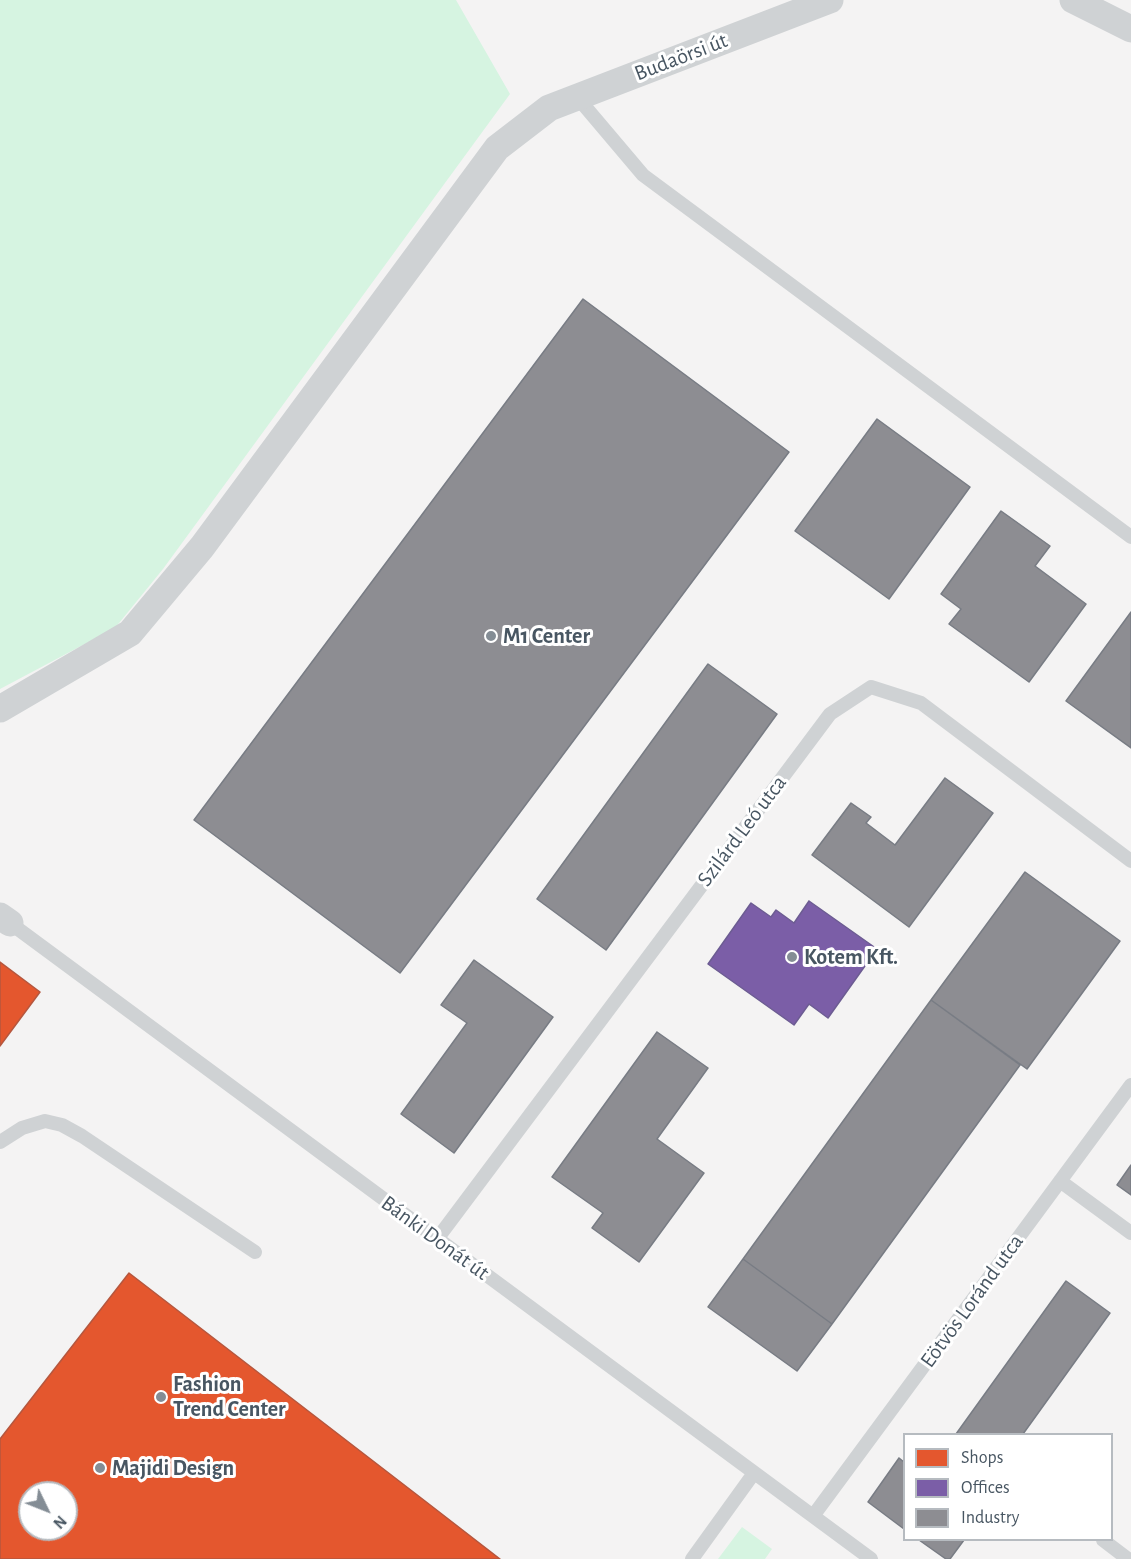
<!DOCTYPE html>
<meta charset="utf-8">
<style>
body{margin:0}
#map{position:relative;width:1131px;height:1559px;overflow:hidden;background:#f4f3f3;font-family:"Alegreya Sans",sans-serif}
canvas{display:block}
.legend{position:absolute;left:903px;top:1433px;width:210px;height:108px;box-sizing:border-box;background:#fff;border:2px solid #b6bbc0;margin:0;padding:8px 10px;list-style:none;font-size:18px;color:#485662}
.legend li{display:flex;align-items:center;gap:12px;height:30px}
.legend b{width:30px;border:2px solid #b6bbc0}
.north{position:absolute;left:18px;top:1481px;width:60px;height:60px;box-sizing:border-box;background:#fff;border:2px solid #b6bbc0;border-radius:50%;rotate:133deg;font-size:16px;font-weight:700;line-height:24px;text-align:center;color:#485662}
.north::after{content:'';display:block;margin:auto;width:21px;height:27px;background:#848d95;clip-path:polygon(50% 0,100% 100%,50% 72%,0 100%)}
</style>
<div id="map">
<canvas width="1131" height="1559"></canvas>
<ul class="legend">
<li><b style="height:16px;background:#e4572e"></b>Shops</li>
<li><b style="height:16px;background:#7b5ea7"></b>Offices</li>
<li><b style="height:16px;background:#8d8d92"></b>Industry</li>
</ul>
<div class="north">N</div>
</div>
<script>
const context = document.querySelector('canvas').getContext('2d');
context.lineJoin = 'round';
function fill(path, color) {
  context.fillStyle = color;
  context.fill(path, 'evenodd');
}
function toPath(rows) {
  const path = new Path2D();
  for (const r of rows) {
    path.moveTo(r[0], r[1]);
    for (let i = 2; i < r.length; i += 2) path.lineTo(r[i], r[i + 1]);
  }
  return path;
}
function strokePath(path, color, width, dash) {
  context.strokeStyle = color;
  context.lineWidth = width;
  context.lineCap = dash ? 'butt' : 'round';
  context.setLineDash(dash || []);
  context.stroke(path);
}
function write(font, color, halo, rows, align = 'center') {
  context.font = font + ' "Alegreya Sans",sans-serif';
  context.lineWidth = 6;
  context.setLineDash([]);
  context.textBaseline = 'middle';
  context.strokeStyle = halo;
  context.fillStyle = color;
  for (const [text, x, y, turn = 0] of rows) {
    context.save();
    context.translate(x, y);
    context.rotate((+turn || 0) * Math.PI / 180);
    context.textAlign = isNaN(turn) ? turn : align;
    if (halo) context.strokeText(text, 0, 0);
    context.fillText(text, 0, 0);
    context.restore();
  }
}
const green = toPath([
 [0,0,456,0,510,94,163,569,115,628,0,689],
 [742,1527,772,1549,765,1559,718,1559]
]);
const shops = toPath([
 [0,962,40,992,0,1046,0,962],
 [129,1273,425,1501,500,1559,0,1559,0,1439,129,1273],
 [30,1493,66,1493,66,1529,30,1529,30,1493]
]);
const offices = toPath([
 [809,901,877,949,828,1018,809,1004,794,1025,708,964,751,903,771,917,776,910,794,923,809,901]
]);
const industry = toPath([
 [583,299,789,452,400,973,194,820,583,299],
 [877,419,970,487,889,599,795,531,877,419],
 [1001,511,1050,546,1035,566,1086,604,1029,682,949,624,961,609,941,594,1001,511],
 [1131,612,1131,748,1066,701,1131,612],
 [708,664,777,714,606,950,537,899,708,664],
 [945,778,993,813,909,927,812,855,851,803,871,817,866,823,895,845,945,778],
 [1025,872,1120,941,1027,1069,931,1000,1025,872],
 [474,960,553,1017,454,1153,401,1114,467,1023,441,1005,474,960],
 [931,1000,1020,1065,832,1324,743,1259,931,1000],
 [657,1032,708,1068,657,1139,704,1173,639,1262,592,1228,603,1213,552,1177,657,1032],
 [1131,1165,1131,1195,1117,1185,1131,1165],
 [743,1259,832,1324,797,1371,708,1307,743,1259],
 [1066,1281,1110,1313,1023,1434,956,1434,1066,1281],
 [899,1458,904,1462,904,1529,868,1502,899,1458],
 [919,1540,964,1540,950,1559,946,1559,919,1540]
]);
const service = toPath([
 [577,97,643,175,1131,537],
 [10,923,871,1559],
 [0,1142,22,1128,45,1121,62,1125,82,1136,255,1252],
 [1060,1181,1131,1233],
 [437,1239,830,714,871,687,921,703,1131,861],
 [813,1516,1131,1085],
 [1103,1540,1128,1559],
 [692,1559,754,1473]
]);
const minor = toPath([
 [1073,0,1131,29],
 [0,709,130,633,202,547,497,148,549,108,830,0],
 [0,916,10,923]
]);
const markers = [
 [491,636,6,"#848d95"],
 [792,957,6,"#848d95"],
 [161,1397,6,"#848d95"],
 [100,1468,6,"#848d95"]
];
const streetNames = [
 ["Budaörsi út",681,57,-21],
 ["Szilárd Leó utca",742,831,-53],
 ["Bánki Donát út",435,1238,36],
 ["Eötvös Loránd utca",972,1301,-54]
];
const poiNames = [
 ["M1 Center",503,636],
 ["Kotem Kft.",804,957],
 ["Fashion",173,1384],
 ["Trend Center",173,1409],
 ["Majidi Design",112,1468]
];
fill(green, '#d6f4e1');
fill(shops, '#e4572e');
strokePath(shops, '#b5573e', 1.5);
fill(offices, '#7b5ea7');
strokePath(offices, '#6c5c92', 1.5);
fill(industry, '#8d8d92');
strokePath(industry, '#787c84', 1.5);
strokePath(service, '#cfd2d4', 14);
strokePath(minor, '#cfd2d4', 27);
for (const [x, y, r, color] of markers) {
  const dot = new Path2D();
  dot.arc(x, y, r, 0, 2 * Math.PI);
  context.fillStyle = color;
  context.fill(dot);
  strokePath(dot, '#fff', 2);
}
write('22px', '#485662', '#fff', streetNames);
write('bold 22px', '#485662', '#fff', poiNames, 'left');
</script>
